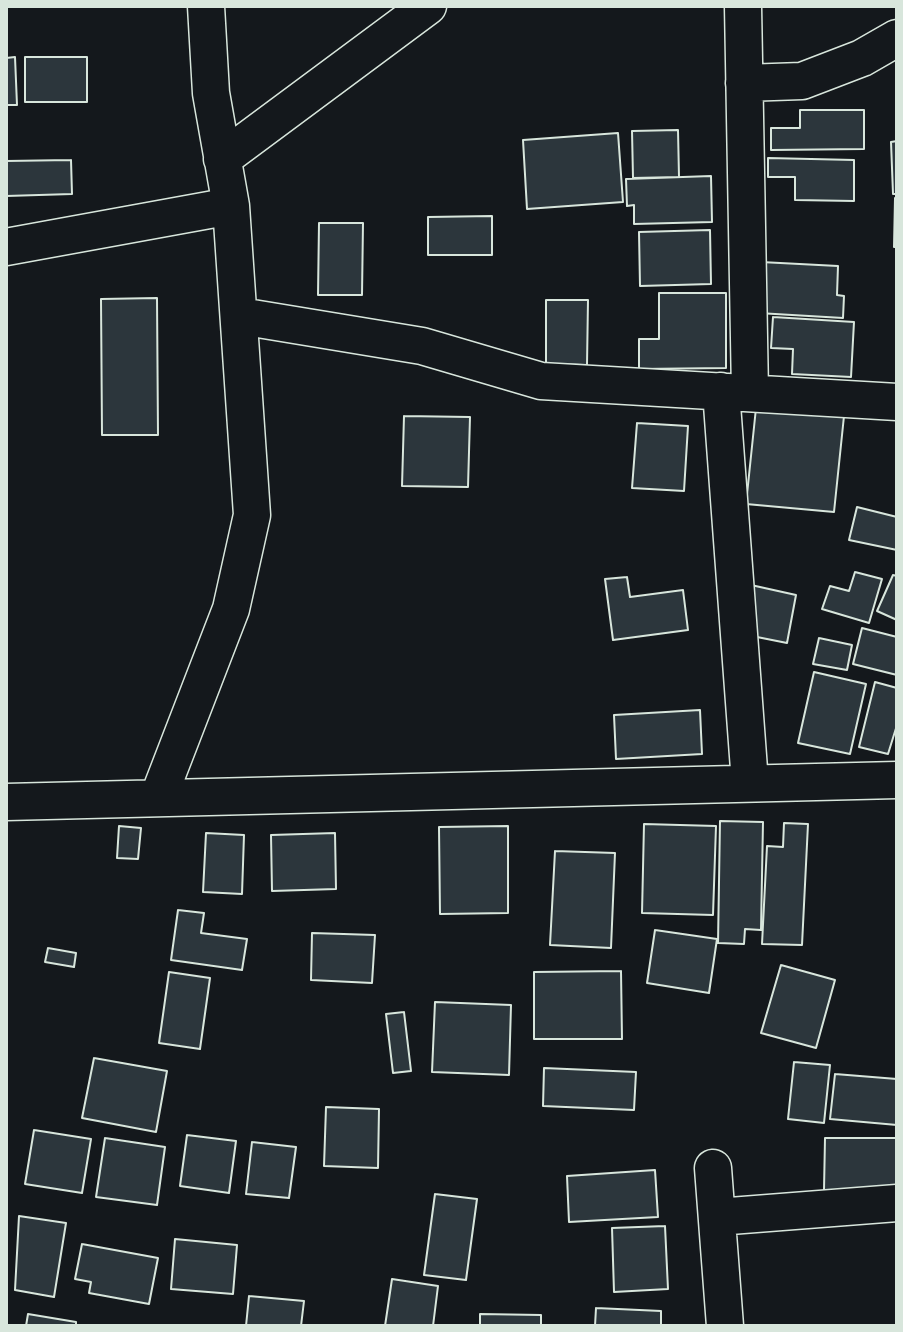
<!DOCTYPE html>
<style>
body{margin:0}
#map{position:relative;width:903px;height:1332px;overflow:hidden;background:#14181c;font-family:Figtree,sans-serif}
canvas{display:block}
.frame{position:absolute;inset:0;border:8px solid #d8e6dc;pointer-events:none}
</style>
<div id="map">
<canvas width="903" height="1332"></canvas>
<div class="frame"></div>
</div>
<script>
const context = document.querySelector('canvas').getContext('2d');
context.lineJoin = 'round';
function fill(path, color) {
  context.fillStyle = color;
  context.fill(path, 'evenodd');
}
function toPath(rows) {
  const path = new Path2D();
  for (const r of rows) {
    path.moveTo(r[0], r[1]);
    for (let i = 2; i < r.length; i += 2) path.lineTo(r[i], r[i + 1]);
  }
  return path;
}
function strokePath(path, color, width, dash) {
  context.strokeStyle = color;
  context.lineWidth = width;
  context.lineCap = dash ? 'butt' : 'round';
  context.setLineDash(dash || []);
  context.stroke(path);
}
const building = toPath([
 [15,57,17,105,6,105,6,58,15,57],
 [25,57,87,57,87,102,25,102,25,57],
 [800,110,864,110,864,149,771,150,771,128,800,128,800,110],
 [678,130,679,177,633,178,632,131,678,130],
 [618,133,623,202,527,209,523,140,618,133],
 [897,141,897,194,893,194,891,142,897,141],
 [768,158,854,160,854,201,795,200,795,177,768,177,768,158],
 [71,160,72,194,6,196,6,161,71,160],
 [711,176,712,222,634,224,634,205,627,206,626,179,711,176],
 [895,198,897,198,897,247,894,247,895,198],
 [492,216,492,255,428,255,428,217,492,216],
 [319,223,363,223,362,295,318,295,319,223],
 [710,230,711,284,640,286,639,232,710,230],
 [761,262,838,266,837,295,844,296,843,318,758,313,761,262],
 [659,293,726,293,726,368,639,369,639,339,659,339,659,293],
 [157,298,158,435,102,435,101,299,157,298],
 [546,300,588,300,587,365,546,364,546,300],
 [773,317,854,322,851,377,792,374,793,349,771,348,773,317],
 [756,408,844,416,834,512,746,504,756,408],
 [404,416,470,417,468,487,402,486,404,416],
 [637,423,688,426,684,491,632,488,637,423],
 [857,507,897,517,897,550,849,540,857,507],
 [855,572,882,579,869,623,822,609,830,586,849,591,855,572],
 [893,575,897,576,897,620,877,611,893,575],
 [627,577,630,597,683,590,688,630,613,640,605,579,627,577],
 [751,585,796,595,787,643,742,634,751,585],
 [862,628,897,637,897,675,853,664,862,628],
 [819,638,852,645,847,670,813,664,819,638],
 [814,672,866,684,850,754,798,743,814,672],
 [875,682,897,688,897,725,888,754,859,747,875,682],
 [700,710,702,754,616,759,614,715,700,710],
 [720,821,763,822,761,930,745,929,744,944,718,943,720,821],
 [784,823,808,824,802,945,762,944,767,846,783,847,784,823],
 [644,824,716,826,713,915,642,913,644,824],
 [119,826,141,828,138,859,117,858,119,826],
 [508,826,508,913,440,914,439,827,508,826],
 [206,833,244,835,242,894,203,892,206,833],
 [335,833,336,889,272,891,271,835,335,833],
 [555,851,615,853,611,948,550,945,555,851],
 [178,910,204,913,201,933,247,939,242,970,171,960,178,910],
 [655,930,717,939,709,993,647,983,655,930],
 [312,933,375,935,372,983,311,980,312,933],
 [48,948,76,953,74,967,45,962,48,948],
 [781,965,835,980,816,1048,761,1033,781,965],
 [621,971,622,1039,534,1039,534,972,621,971],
 [169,972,210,978,200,1049,159,1043,169,972],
 [435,1002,511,1005,509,1075,432,1072,435,1002],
 [404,1012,411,1071,393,1073,386,1014,404,1012],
 [94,1058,167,1071,156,1132,82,1118,94,1058],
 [794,1062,830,1065,824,1123,788,1119,794,1062],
 [544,1068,636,1072,634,1110,543,1106,544,1068],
 [835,1074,897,1079,897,1125,830,1119,835,1074],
 [326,1107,379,1109,378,1168,324,1166,326,1107],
 [34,1130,91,1139,82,1193,25,1184,34,1130],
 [187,1135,236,1141,229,1193,180,1186,187,1135],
 [105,1138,165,1147,157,1205,96,1197,105,1138],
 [825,1138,897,1138,897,1190,824,1190,825,1138],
 [252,1142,296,1147,289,1198,246,1194,252,1142],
 [655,1170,658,1217,569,1222,567,1176,655,1170],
 [435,1194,477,1199,466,1280,424,1275,435,1194],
 [19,1216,66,1223,54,1297,15,1290,19,1216],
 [665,1226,668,1289,614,1292,612,1228,665,1226],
 [175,1239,237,1245,233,1294,171,1289,175,1239],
 [82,1244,158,1258,149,1304,89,1293,91,1282,75,1279,82,1244],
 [392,1279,438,1286,433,1326,385,1326,392,1279],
 [249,1296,304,1301,301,1326,246,1326,249,1296],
 [596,1308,661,1311,661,1326,595,1326,596,1308],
 [28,1314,76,1322,76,1326,26,1326,28,1314],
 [480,1314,541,1315,541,1326,480,1326,480,1314]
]);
const street = toPath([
 [743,6,750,393],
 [744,83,802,81,862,58,897,38],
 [222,159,428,6],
 [6,247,231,206],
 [240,316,422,346,541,381,897,402],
 [721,391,750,783],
 [158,798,231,609,252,515,231,206,211,93,206,6],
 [6,802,897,780],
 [713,1168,725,1326],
 [717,1217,897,1203]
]);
fill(building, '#2c363c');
strokePath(building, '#d8e6dc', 2);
strokePath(street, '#d8e6dc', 39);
strokePath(street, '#14181c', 36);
</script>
